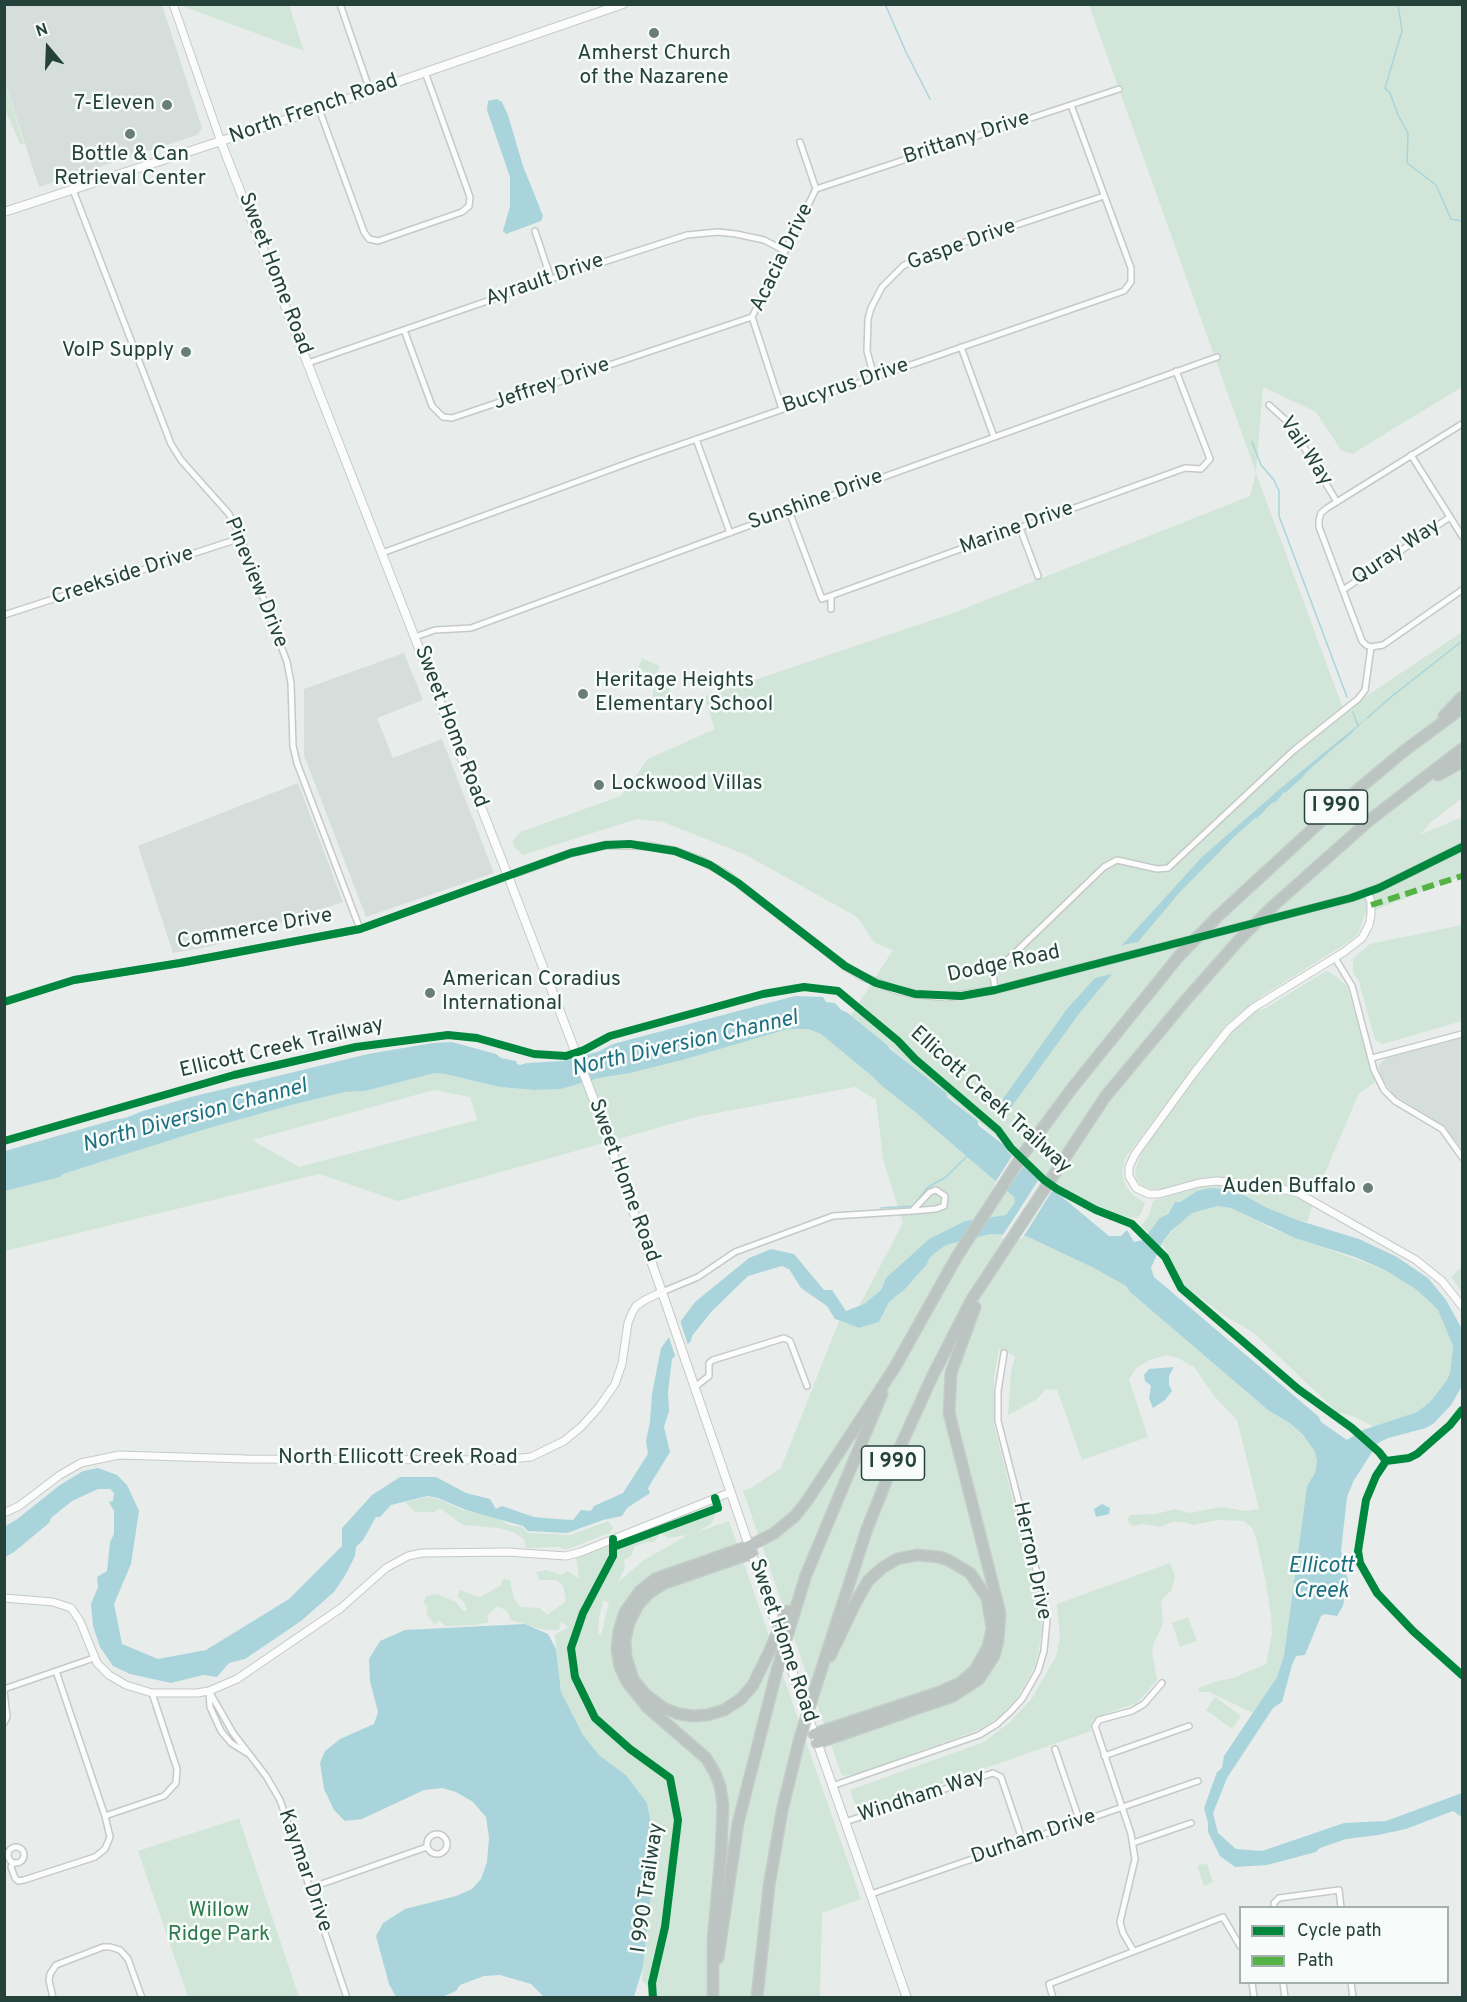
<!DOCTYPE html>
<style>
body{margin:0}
#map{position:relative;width:1467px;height:2002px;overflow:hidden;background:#e8edeb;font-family:Overpass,sans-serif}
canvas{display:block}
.frame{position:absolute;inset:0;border:6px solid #24423a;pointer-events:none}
.legend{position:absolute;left:1239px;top:1906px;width:210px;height:78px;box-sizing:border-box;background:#f7fbf9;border:2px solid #a3b1ad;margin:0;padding:8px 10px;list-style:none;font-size:18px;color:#24423a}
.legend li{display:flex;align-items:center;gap:12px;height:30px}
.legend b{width:30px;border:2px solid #a3b1ad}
.north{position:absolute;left:18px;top:18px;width:60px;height:60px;-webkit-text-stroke:4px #f7fbf9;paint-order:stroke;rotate:341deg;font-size:16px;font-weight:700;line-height:24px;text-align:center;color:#24423a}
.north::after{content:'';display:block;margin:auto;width:21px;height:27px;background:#24423a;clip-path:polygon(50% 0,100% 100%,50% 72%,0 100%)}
</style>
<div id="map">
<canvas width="1467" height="2002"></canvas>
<div class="frame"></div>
<ul class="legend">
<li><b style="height:8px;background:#00873e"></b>Cycle path</li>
<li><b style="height:8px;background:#55b346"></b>Path</li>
</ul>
<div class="north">N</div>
</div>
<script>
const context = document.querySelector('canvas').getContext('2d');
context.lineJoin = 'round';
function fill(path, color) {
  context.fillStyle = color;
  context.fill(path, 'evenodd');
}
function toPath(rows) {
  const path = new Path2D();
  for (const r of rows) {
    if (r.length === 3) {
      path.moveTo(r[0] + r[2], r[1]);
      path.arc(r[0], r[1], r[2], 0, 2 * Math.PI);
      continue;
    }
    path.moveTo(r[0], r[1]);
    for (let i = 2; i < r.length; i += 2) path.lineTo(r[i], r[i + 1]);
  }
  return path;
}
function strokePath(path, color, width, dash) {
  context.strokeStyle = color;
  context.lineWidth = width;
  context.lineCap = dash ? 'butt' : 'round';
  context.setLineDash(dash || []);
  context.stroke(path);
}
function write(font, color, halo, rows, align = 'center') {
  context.font = font + ' Overpass,sans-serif';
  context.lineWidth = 5;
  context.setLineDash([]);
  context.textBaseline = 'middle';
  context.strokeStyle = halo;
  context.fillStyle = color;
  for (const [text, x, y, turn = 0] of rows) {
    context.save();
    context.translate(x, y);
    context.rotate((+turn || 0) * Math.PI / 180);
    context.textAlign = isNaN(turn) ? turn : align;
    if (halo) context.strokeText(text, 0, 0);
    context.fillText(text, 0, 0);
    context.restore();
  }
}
const built = toPath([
 [4,5,162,5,202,128,197,135,39,187,6,86,5,86],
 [404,653,423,700,377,718,393,758,442,739,494,873,366,917,304,755,304,689],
 [298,783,343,902,212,946,173,953,138,846],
 [1462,1038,1462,1149,1444,1126,1394,1095,1382,1078,1378,1066,1386,1058]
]);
const green = toPath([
 [182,5,289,5,304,51,182,6],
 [1089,5,1462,5,1462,387,1352,454,1341,450,1316,412,1263,387,1256,473,1344,711,1462,632,1462,798,1430,823,1420,835,1462,817,1462,876,1365,914,1359,932,1350,941,1262,996,1225,1026,1125,1158,1122,1174,1126,1186,1133,1195,1145,1203,1141,1214,1136,1218,1120,1216,1097,1209,1058,1188,851,1015,893,950,875,943,857,917,746,855,663,822,637,819,523,855,516,849,512,842,520,832,621,796,648,759,715,729,704,697,953,613,1250,496,1256,473],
 [5,84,24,144,20,144,5,109],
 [642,658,660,666,656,676,638,669],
 [655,682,671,682,667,704,651,704],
 [1462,925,1462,1021,1383,1044,1375,1040,1359,982,1353,972,1353,958,1370,944],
 [1326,971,1330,972,1347,986,1375,1082,1359,1094,1356,1100,1317,1192,1302,1184,1299,1190,1270,1183,1226,1178,1202,1180,1165,1189,1150,1189,1142,1186,1137,1180,1135,1171,1141,1153,1196,1076,1232,1032,1256,1011,1264,1009],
 [788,1029,808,1029,821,1034,955,1145,1014,1197,1015,1202,1006,1215,965,1221,929,1239,886,1278,881,1290,864,1304,859,1306,903,1223,883,1159,876,1100,855,1087,696,1117,398,1201,319,1174,5,1251,4,1191,60,1177,63,1174,206,1129,291,1105,345,1092,365,1091,435,1073,445,1074,500,1087,534,1090,561,1089,599,1078,630,1073],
 [434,1090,470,1097,477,1120,299,1167,252,1140],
 [1207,1185,1233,1185,1272,1189,1313,1203,1307,1222,1297,1220,1265,1207,1237,1191,1197,1191,1180,1202,1175,1202,1167,1214,1149,1233,1141,1226,1149,1215,1153,1201],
 [1218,1206,1231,1208,1253,1218,1270,1228,1385,1270,1414,1288,1427,1299,1438,1310,1453,1346,1450,1373,1447,1380,1430,1402,1417,1412,1374,1427,1353,1416,1337,1412,1253,1332,1223,1315,1184,1285,1162,1243,1182,1220,1192,1213],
 [990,1234,1026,1236,1094,1268,1126,1286,1130,1292,1268,1410,1291,1424,1309,1442,1314,1450,1317,1460,1315,1473,1307,1486,1284,1655,1277,1677,1253,1713,1209,1692,1198,1692,1199,1688,1214,1682,1233,1678,1266,1664,1272,1634,1271,1615,1265,1578,1256,1538,1252,1528,1244,1521,1218,1520,1193,1525,1184,1522,1172,1522,1161,1527,1141,1524,1134,1526,1129,1524,1128,1519,1130,1515,1156,1514,1175,1509,1189,1513,1222,1507,1246,1511,1259,1509,1237,1420,1215,1397,1194,1367,1178,1358,1166,1355,1150,1360,1136,1368,1129,1380,1148,1437,1082,1460,1057,1390,1046,1389,1036,1400,1008,1415,1011,1372,1015,1356,999,1349,994,1377,994,1426,1041,1608,1042,1630,1038,1655,1034,1668,1017,1698,1000,1716,981,1729,857,1774,842,1776,743,1491,754,1486,781,1468,839,1321,859,1328,879,1322,889,1302,905,1289,927,1264,930,1257,946,1245],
 [1462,1266,1462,1292,1451,1277],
 [427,1497,438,1499,463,1510,498,1518,508,1525,522,1527,528,1533,571,1535,608,1521,613,1527,610,1533,565,1550,559,1547,526,1548,524,1539,513,1532,498,1528,463,1525,440,1508,434,1512,415,1512,405,1502],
 [713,1508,716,1512,712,1523,697,1532,729,1521,861,1899,822,1913,820,1997,648,1997,648,1987,642,1980,643,1967,656,1848,647,1803,626,1775,600,1756,583,1735,561,1692,555,1635,568,1627,561,1621,559,1630,544,1630,511,1620,507,1611,498,1606,487,1616,489,1622,476,1625,445,1626,439,1620,435,1625,426,1614,428,1606,423,1603,426,1596,437,1594,456,1602,464,1612,467,1609,463,1601,457,1596,460,1590,480,1597,500,1586,503,1579,510,1580,513,1596,520,1607,540,1608,547,1615,566,1601,563,1586,557,1580,539,1580,536,1572,546,1570,562,1575,568,1571,579,1579,576,1558,636,1536,636,1540,657,1532,659,1536,654,1542,646,1542,635,1546,631,1556,624,1560,625,1567,618,1582,644,1560,688,1535,668,1538,662,1534,662,1526],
 [603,1601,609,1602,601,1636,598,1633,599,1618],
 [1170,1563,1175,1576,1172,1589,1161,1601,1163,1624,1154,1643,1152,1652,1157,1680,1137,1703,1097,1717,1091,1722,1091,1731,858,1813,850,1790,984,1742,1010,1722,1033,1697,1056,1656,1060,1637,1057,1604],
 [1188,1617,1197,1641,1180,1647,1172,1623],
 [1215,1697,1241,1716,1232,1729,1206,1710],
 [239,1818,299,1997,188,1997,138,1851],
 [1207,1863,1213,1882,1204,1886,1197,1866]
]);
const water = toPath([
 [497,99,502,102,508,115,523,166,543,216,541,221,506,234,503,231,510,206,510,177,487,110,488,101],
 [1375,711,1234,837,1179,893,1138,942,1122,945,1202,857,1281,788],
 [1112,974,1078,1015,1007,1113,1000,1114,995,1110,1067,1009,1095,978],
 [795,996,823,997,826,1002,835,1003,841,1010,848,1013,887,1045,890,1049,945,1092,948,1098,978,1121,978,1125,1005,1146,1008,1152,1109,1236,1121,1236,1127,1230,1134,1242,1143,1240,1160,1218,1168,1214,1175,1202,1180,1202,1197,1191,1211,1188,1237,1191,1265,1207,1297,1220,1359,1239,1397,1257,1428,1278,1446,1300,1462,1329,1462,1386,1451,1405,1434,1423,1426,1428,1388,1438,1378,1443,1354,1480,1347,1497,1341,1551,1348,1581,1343,1606,1337,1616,1325,1614,1321,1616,1305,1655,1296,1656,1292,1665,1282,1702,1273,1708,1227,1778,1213,1813,1218,1833,1236,1849,1262,1851,1344,1823,1386,1821,1462,1793,1462,1817,1453,1811,1406,1829,1378,1835,1346,1839,1320,1848,1316,1852,1267,1865,1235,1867,1220,1856,1208,1832,1208,1823,1204,1808,1217,1772,1222,1768,1224,1756,1277,1677,1284,1655,1307,1486,1315,1473,1317,1460,1314,1450,1303,1435,1291,1424,1268,1410,1130,1292,1126,1286,1094,1268,1026,1236,990,1234,946,1245,930,1257,927,1264,905,1289,889,1302,879,1322,859,1328,835,1319,827,1306,801,1288,789,1269,782,1266,748,1276,712,1311,692,1336,691,1341,672,1359,668,1392,669,1411,664,1427,670,1452,648,1488,650,1493,627,1508,622,1516,603,1520,567,1533,528,1531,523,1526,466,1510,438,1498,427,1496,391,1505,380,1517,376,1517,363,1540,356,1547,355,1556,346,1574,334,1592,301,1621,245,1659,229,1663,217,1677,203,1675,171,1683,130,1674,113,1666,100,1647,93,1626,91,1604,98,1587,97,1577,107,1571,110,1542,114,1534,114,1511,109,1502,113,1501,114,1493,110,1489,98,1489,72,1501,51,1518,49,1523,14,1552,5,1557,5,1526,16,1520,60,1485,83,1471,98,1468,117,1475,127,1485,139,1511,131,1564,114,1604,122,1644,158,1659,206,1650,289,1599,342,1546,342,1528,372,1495,400,1477,436,1477,466,1493,490,1499,496,1509,502,1506,534,1517,556,1519,573,1520,581,1510,591,1511,594,1506,623,1493,648,1454,646,1441,650,1422,652,1394,661,1348,695,1302,749,1258,771,1249,794,1254,824,1290,832,1290,846,1311,864,1304,881,1290,886,1278,929,1239,965,1221,1006,1215,1015,1202,1014,1197,914,1111,881,1085,873,1077,821,1034,808,1029,788,1029,682,1060,630,1073,599,1078,561,1089,534,1090,500,1087,445,1074,435,1073,365,1091,345,1092,291,1105,206,1129,63,1174,60,1177,5,1191,5,1151,113,1120,125,1118,143,1111,191,1097,368,1054,433,1043,452,1042,496,1054,501,1058,516,1061,517,1064,520,1065,527,1063,563,1061,597,1052,613,1044],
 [1218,1206,1231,1208,1295,1238,1355,1257,1385,1270,1414,1288,1427,1299,1438,1310,1453,1346,1450,1373,1447,1380,1430,1402,1417,1412,1363,1430,1347,1440,1321,1422,1319,1417,1154,1277,1151,1268,1162,1243,1171,1231,1192,1213],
 [1174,1367,1169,1376,1169,1385,1172,1391,1165,1400,1153,1408,1149,1398,1151,1386,1145,1381,1144,1375,1149,1369],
 [1102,1504,1110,1508,1109,1514,1096,1517,1094,1509],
 [525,1624,548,1634,556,1649,561,1692,583,1735,600,1756,626,1775,647,1803,656,1848,643,1967,634,1997,544,1997,531,1984,500,1975,484,1976,460,1985,456,1991,442,1997,396,1997,389,1984,376,1936,383,1923,405,1909,456,1896,472,1889,481,1879,487,1862,489,1838,486,1817,473,1802,456,1792,442,1788,424,1790,362,1819,345,1821,334,1810,324,1789,320,1763,325,1751,340,1739,374,1724,378,1712,370,1681,369,1659,380,1641,405,1630]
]);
const pier = toPath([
 [1014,1153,1026,1163,1005,1193,994,1184],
 [1041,1176,1054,1188,1022,1239,1001,1238],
 [680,1320,689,1348,676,1359,668,1334]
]);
const stream = toPath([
 [885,4,906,52,930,99],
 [1398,4,1402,31,1385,88,1390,93,1398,115,1408,133,1407,163,1436,185,1451,219,1462,221],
 [1252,442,1261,465,1274,480,1279,491,1279,516,1347,697],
 [1353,712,1358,726],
 [1367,718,1391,697,1462,641],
 [1338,744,1353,731],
 [1285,792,1304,775],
 [1274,802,1281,795],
 [1256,818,1265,809],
 [881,1208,913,1206,928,1187,946,1177,967,1156]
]);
const minor = toPath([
 [340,4,370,91],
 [319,109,364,232,369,239,378,241,462,212,469,206,470,197,425,72],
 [816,189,1119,89],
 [73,190,171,444,181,460,229,514,241,538,287,662,291,683,293,746,297,763,360,929],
 [535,231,551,279],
 [404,330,432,406,443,417,452,418,752,317],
 [961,347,994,437],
 [308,363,551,279,687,235,718,232,736,234,764,240,785,251],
 [874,377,867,351,868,319,871,308,882,287,903,266,917,258,1104,196],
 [1269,405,1290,424,1337,502],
 [782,409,752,317,816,189,800,142],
 [1462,424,1327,508,1321,513,1319,520,1319,527,1362,641,1366,645,1371,647,1383,645,1462,590],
 [696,439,730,533],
 [1411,455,1462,536],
 [789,511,822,599,1185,468,1201,469,1210,459,1176,371],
 [1020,528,1038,576],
 [382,553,639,459,1124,291,1131,282,1131,268,1071,105],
 [1343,590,1450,517],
 [831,596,831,609],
 [4,615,241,538],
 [415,637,435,630,471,628,789,511,1217,357],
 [1335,958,1352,986,1374,1070,1384,1090,1395,1101,1442,1129,1462,1157],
 [995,990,993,974,1104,867,1117,860,1157,869,1168,868,1293,751,1358,699,1365,690,1371,647],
 [4,1002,74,980,180,963,360,929,508,876],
 [1372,1058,1462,1034],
 [936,1190,945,1196,944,1206,936,1209,912,1211,930,1192,936,1190],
 [662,1292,698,1277,735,1252,833,1216,912,1211],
 [695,1387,709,1376,709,1363,713,1360,784,1338,790,1341,807,1386],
 [4,1689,94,1658],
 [4,1691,7,1717,4,1723],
 [1055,1749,1080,1822],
 [247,1753,231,1743,221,1731,210,1707,209,1691,233,1733,266,1776,280,1800,347,1998],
 [1104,1756,1189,1726],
 [832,1786,979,1735,997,1724,1010,1712,1022,1699,1038,1671,1044,1651,1047,1619,1042,1593,998,1421,998,1391,1004,1353],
 [105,1816,164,1796,176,1783,177,1769,152,1693],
 [845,1822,993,1773,1001,1777,1023,1842],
 [437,1844,10],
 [1133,1843,1191,1823],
 [16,1855,8],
 [13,1863,11,1867,15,1878,18,1881,24,1880,95,1857,105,1849,110,1837,105,1816,56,1671],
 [310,1888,427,1847],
 [871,1894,1198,1781],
 [1274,1908,1274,1903,1279,1898,1339,1890,1341,1908],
 [1133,1950,1123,1933,1120,1922,1135,1859,1131,1834,1095,1726,1099,1720,1132,1711,1144,1704,1162,1683],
 [1252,1982,1254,1998],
 [1283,1982,1285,1998],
 [1351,1982,1353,1998],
 [53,1998,49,1980,50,1974,56,1965,103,1947,110,1947,120,1950,128,1959,142,1998],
 [1053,1998,1049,1984,1223,1917,1240,1946]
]);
const tertiary = toPath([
 [173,4,221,142],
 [508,876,571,853,606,845,648,846,675,851,700,860,726,874,845,966,861,976,896,990,915,994,946,997,995,990,1351,898,1379,888,1462,847],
 [1367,892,1371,902,1371,915,1369,925,1362,938,1344,952,1253,1008,1229,1029,1194,1073,1135,1154,1129,1167,1129,1176,1136,1188,1149,1194,1159,1194,1199,1183,1217,1181,1269,1186,1298,1193,1416,1260,1442,1281,1462,1306],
 [4,1513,19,1506,60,1475,81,1463,119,1455,246,1459,502,1460,531,1457,564,1441,581,1427,599,1407,615,1384,622,1364,628,1323,632,1313,636,1306,645,1300,662,1292],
 [4,1598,53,1602,71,1608,80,1621,97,1663,109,1675,126,1685,152,1693,197,1693,209,1691,237,1679,341,1608,386,1568,408,1556,422,1553,507,1552,566,1556,581,1552,731,1492]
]);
const secondary = toPath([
 [221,142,508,876,595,1103,662,1292,779,1633],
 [4,212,319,109,623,4],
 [783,1645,907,1998]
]);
const motorway = toPath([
 [1444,716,1462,697],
 [1438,775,1462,762],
 [1273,906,1371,819,1462,749],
 [1218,916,1330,813,1404,751,1462,708],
 [752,1553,665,1583,649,1593,638,1605,629,1623,625,1640,626,1657,633,1679,645,1694,663,1708,679,1714,693,1716,707,1715,724,1710,741,1699,753,1685,770,1650],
 [792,1620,806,1575,882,1394],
 [815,1689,867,1529,896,1456,932,1377,972,1299,1105,1097,1185,1001,1239,940],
 [814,1734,940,1692,960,1683,975,1670,988,1647,992,1628,987,1598,970,1573,948,1560,939,1557,917,1555,897,1559,882,1568,868,1581,857,1600,830,1656],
 [817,1743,953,1696,979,1679,994,1656,998,1641,1000,1613,949,1413,951,1373,975,1307],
 [718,1958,738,1823,777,1670],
 [713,1994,713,1940,721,1852,723,1805,720,1786,715,1773,706,1758,647,1707,627,1682,620,1667,617,1649,619,1631,625,1612,640,1591,655,1579,749,1546,773,1534,795,1516,807,1501,895,1367,956,1258,1024,1153,1073,1087,1179,956],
 [757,1998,769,1886,782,1811,799,1741]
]);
const motorwayBridge = toPath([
 [1239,940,1273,906],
 [1179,956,1218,916],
 [770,1650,787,1610],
 [777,1670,792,1620],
 [799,1741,815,1689]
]);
const quiet = toPath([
 [1371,905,1462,876]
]);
const cycleway = toPath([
 [4,1002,74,980,180,963,360,929,571,853,606,845,630,844,675,851,710,865,738,883,845,966,876,983,915,994,961,996,995,990,1351,898,1379,888,1462,847],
 [4,1141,234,1075,356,1047,448,1035,477,1038,534,1054,566,1056,584,1050,610,1036,763,994,804,987,838,991,898,1041,915,1059,998,1130,1011,1148,1044,1180,1057,1189,1096,1210,1132,1224,1165,1257,1181,1288,1298,1389,1352,1428,1379,1452,1386,1461,1376,1476,1366,1500,1358,1551,1360,1563,1377,1593,1413,1631,1462,1675],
 [1386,1461,1409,1458,1417,1454,1450,1425,1462,1410],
 [613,1539,613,1556,583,1613,571,1648,575,1677,595,1718,630,1749,670,1778,678,1820,665,1927,652,1983,653,1998],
 [613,1547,718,1508,715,1498]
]);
const markers = [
 [654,33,6,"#697e78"],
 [167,105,6,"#697e78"],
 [130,134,6,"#697e78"],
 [186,352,6,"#697e78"],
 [583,694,6,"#697e78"],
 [599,785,6,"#697e78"],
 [430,993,6,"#697e78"],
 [1368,1188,6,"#697e78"]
];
const shields = [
 [1336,807,63],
 [893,1463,63]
];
const shieldNames = [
 ["I 990",1336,807],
 ["I 990",893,1463]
];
const poiNames = [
 ["Amherst Church",654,55,"center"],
 ["of the Nazarene",654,79,"center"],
 ["7-Eleven",155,105],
 ["Bottle & Can",130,156,"center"],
 ["Retrieval Center",130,180,"center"],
 ["VoIP Supply",174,352],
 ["Heritage Heights",595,682,"left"],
 ["Elementary School",595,706,"left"],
 ["Lockwood Villas",611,785,"left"],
 ["American Coradius",442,981,"left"],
 ["International",442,1005,"left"],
 ["Auden Buffalo",1356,1188]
];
const streetNames = [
 ["North French Road",314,110,-19],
 ["Brittany Drive",967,139,-18],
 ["Gaspe Drive",962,246,-20],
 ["Acacia Drive",783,258,-64],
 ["Sweet Home Road",274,274,69],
 ["Ayrault Drive",545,281,-19],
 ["Jeffrey Drive",552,385,-19],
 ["Bucyrus Drive",846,387,-19],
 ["Vail Way",1305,452,56],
 ["Sunshine Drive",816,501,-20],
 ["Marine Drive",1017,529,-20],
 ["Quray Way",1397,553,-34],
 ["Creekside Drive",123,577,-18],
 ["Pineview Drive",255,583,68],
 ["Sweet Home Road",450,727,69],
 ["Commerce Drive",255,930,-10],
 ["Dodge Road",1004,965,-12],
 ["Ellicott Creek Trailway",282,1049,-13],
 ["Ellicott Creek Trailway",990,1101,42],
 ["Sweet Home Road",623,1181,70],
 ["North Ellicott Creek Road",398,1459],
 ["Herron Drive",1031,1561,78],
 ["Sweet Home Road",782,1641,71],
 ["Windham Way",922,1797,-18],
 ["Durham Drive",1034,1838,-19],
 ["Kaymar Drive",304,1871,71],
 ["I 990 Trailway",649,1888,-82]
];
const parkNames = [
 ["Willow",219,1912],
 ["Ridge Park",219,1936]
];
const waterNames = [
 ["North Diversion Channel",685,1045,-13],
 ["North Diversion Channel",195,1117,-15],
 ["Ellicott",1321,1568],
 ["Creek",1321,1593]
];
fill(built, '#d6dedb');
fill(green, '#d1e6d8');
fill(water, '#a9d4db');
fill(pier, '#e8edeb');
strokePath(stream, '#a9d4db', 1.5);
strokePath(minor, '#c5cac8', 8);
strokePath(tertiary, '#c5cac8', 9);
strokePath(secondary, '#c3cbc8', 10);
strokePath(motorway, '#c3ccc9', 13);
strokePath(minor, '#fcfcfc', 5);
strokePath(tertiary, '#fcfcfc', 7);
strokePath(secondary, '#fcfcfc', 8);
strokePath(motorway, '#bcc4c2', 10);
strokePath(motorwayBridge, '#c3ccc9', 13, []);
strokePath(motorwayBridge, '#bcc4c2', 10);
strokePath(quiet, '#55b346', 6, [12, 6]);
strokePath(cycleway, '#00873e', 8);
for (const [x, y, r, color] of markers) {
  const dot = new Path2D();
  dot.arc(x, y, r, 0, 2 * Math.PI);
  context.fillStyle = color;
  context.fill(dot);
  strokePath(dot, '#f7fbf9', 2);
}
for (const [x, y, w] of shields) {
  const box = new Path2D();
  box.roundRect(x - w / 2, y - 17, w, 34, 4.5);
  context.fillStyle = '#f7fbf9';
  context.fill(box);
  strokePath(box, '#24423a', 1.5);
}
write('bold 20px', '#24423a', null, shieldNames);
write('21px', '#24423a', '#f7fbf9', poiNames, 'right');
write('21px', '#24423a', '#f7fbf9', streetNames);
write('21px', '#2d7a4b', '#f7fbf9', parkNames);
write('italic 22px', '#1c6f80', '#f7fbf9', waterNames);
</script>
